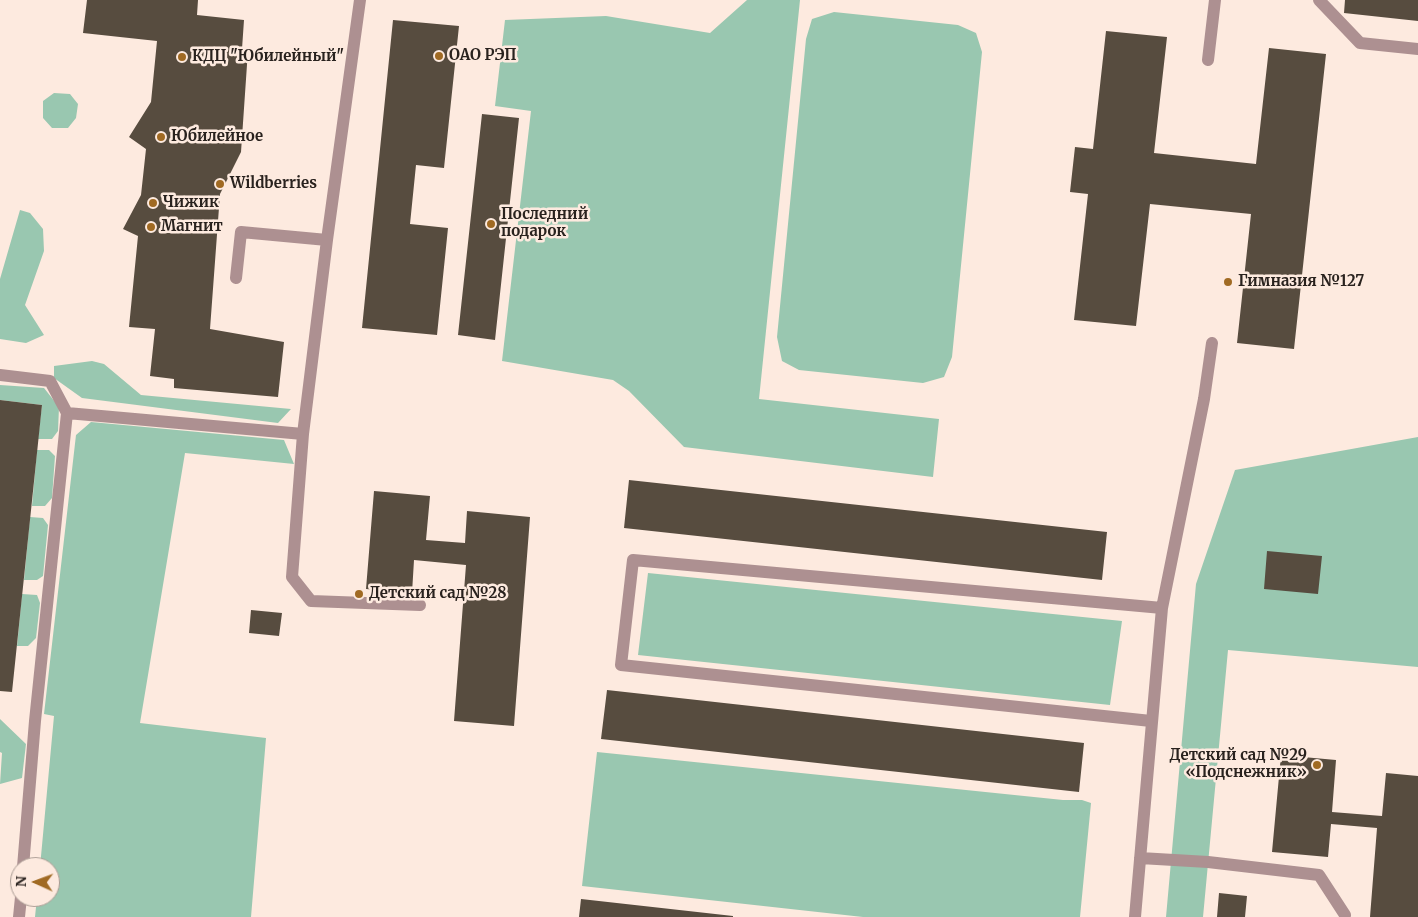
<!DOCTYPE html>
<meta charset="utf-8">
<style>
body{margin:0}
#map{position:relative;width:1418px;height:917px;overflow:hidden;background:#fdeadf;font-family:Merriweather,serif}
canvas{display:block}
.north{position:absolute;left:10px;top:857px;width:50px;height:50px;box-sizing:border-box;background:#fdeadf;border:1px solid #a89a92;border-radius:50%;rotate:272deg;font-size:14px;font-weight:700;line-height:20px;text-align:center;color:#29221e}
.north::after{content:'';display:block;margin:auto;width:18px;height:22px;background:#a06a23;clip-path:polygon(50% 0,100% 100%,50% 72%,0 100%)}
</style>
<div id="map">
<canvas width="1418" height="917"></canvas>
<div class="north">N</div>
</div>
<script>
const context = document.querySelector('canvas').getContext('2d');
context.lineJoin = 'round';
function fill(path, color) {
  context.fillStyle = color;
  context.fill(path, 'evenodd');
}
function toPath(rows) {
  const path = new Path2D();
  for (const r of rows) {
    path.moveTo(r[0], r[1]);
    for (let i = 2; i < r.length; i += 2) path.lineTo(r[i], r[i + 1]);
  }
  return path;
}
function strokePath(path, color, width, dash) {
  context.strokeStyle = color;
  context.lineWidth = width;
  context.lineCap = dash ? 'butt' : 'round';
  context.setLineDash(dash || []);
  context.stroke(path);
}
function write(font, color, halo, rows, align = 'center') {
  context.font = font + ' Merriweather,serif';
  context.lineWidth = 5;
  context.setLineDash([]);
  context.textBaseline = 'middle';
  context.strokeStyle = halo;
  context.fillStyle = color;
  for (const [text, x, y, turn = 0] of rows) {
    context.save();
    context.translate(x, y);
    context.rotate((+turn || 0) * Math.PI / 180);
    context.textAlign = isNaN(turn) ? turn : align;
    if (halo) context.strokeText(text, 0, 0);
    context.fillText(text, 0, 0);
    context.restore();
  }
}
const green = toPath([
 [747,0,800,0,759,399,939,419,933,477,684,447,629,391,613,380,502,361,531,111,495,106,505,20,606,16,710,33],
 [834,12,958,25,976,33,982,52,952,357,944,377,923,383,799,370,782,361,777,337,806,39,812,19],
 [54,93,70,94,78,104,76,118,68,128,52,128,43,118,43,101],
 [20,210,30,213,43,229,44,251,25,305,44,335,26,343,0,339,0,279],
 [92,361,104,364,141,395,291,409,278,423,82,398,54,378,54,366],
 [0,385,44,388,59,407,58,431,52,439,38,439,42,405,0,400],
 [91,422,284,440,294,464,185,453,140,723,266,738,251,917,35,917,37,897,50,897,50,867,40,867,54,716,44,714,76,435],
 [1418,437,1418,667,1228,650,1203,917,1166,917,1196,584,1235,470],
 [37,450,49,450,55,456,52,498,45,506,32,506],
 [30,517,43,518,48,525,43,576,37,580,24,580],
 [648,573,1122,621,1110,705,638,655],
 [22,594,37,595,40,603,36,638,28,646,17,646],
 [0,719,26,744,22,778,0,784,2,753,0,752],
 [597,752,1063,800,1082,800,1091,803,1080,917,863,917,582,886]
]);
const building = toPath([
 [87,0,198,0,197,15,244,20,242,49,248,50,241,152,220,194,210,329,284,342,278,397,174,388,174,379,150,376,155,329,129,327,138,236,123,229,141,195,146,149,129,137,151,102,157,41,83,33],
 [1345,0,1418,0,1418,21,1344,13],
 [393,20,459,26,444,168,416,165,410,224,448,228,437,335,362,328],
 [1106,31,1167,37,1154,153,1256,164,1269,48,1326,54,1294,349,1237,343,1251,214,1150,204,1136,326,1074,320,1088,194,1070,192,1075,147,1093,149],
 [482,114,519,118,495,340,458,335],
 [0,400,42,405,12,692,0,691],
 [629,480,1107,532,1102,580,624,528],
 [374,491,430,496,426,540,465,543,467,511,530,517,514,726,454,721,466,565,414,560,412,593,366,589],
 [1267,551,1322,556,1318,594,1264,589],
 [251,610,282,613,279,636,249,633],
 [607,690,1084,743,1079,792,601,739],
 [1281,755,1336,760,1332,812,1382,816,1386,773,1418,776,1418,917,1370,917,1377,828,1331,824,1328,857,1272,852],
 [1219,893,1247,896,1245,917,1217,917],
 [581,899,733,916,733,917,579,917]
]);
const minor = toPath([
 [1319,0,1360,43,1418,49],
 [1208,60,1215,0],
 [236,278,241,232,327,240],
 [0,375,50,381,67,413,303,434,327,240,360,0],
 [303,434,292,577,311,601,420,605],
 [1162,608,1204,399,1212,343],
 [1140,858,1208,862,1319,875,1345,915],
 [23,867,35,721,67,413],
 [19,917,21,897],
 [1135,917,1162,608,633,560,621,665,1151,721]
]);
const markers = [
 [439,56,5,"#a06a23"],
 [182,57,5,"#a06a23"],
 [161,137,5,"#a06a23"],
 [220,184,5,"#a06a23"],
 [153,203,5,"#a06a23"],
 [491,224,5,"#a06a23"],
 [151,227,5,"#a06a23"],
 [1228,282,5,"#a06a23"],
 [359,594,5,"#a06a23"],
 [1317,765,5,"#a06a23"]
];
const poiNames = [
 ["ОАО РЭП",449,56],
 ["КДЦ \"Юбилейный\"",192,57],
 ["Юбилейное",171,137],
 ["Wildberries",230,184],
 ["Чижик",163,203],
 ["Последний",501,215],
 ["подарок",501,232],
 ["Магнит",161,227],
 ["Гимназия №127",1238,282],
 ["Детский сад №28",369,594],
 ["Детский сад №29",1307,756,"right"],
 ["«Подснежник»",1307,773,"right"]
];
fill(green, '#99c7b0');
fill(building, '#574c3f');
strokePath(minor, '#ad9091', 12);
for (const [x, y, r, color] of markers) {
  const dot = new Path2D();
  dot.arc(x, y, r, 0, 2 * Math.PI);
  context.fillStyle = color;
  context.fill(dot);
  strokePath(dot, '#fdeadf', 2);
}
write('bold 15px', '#29221e', '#fdeadf', poiNames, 'left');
</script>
